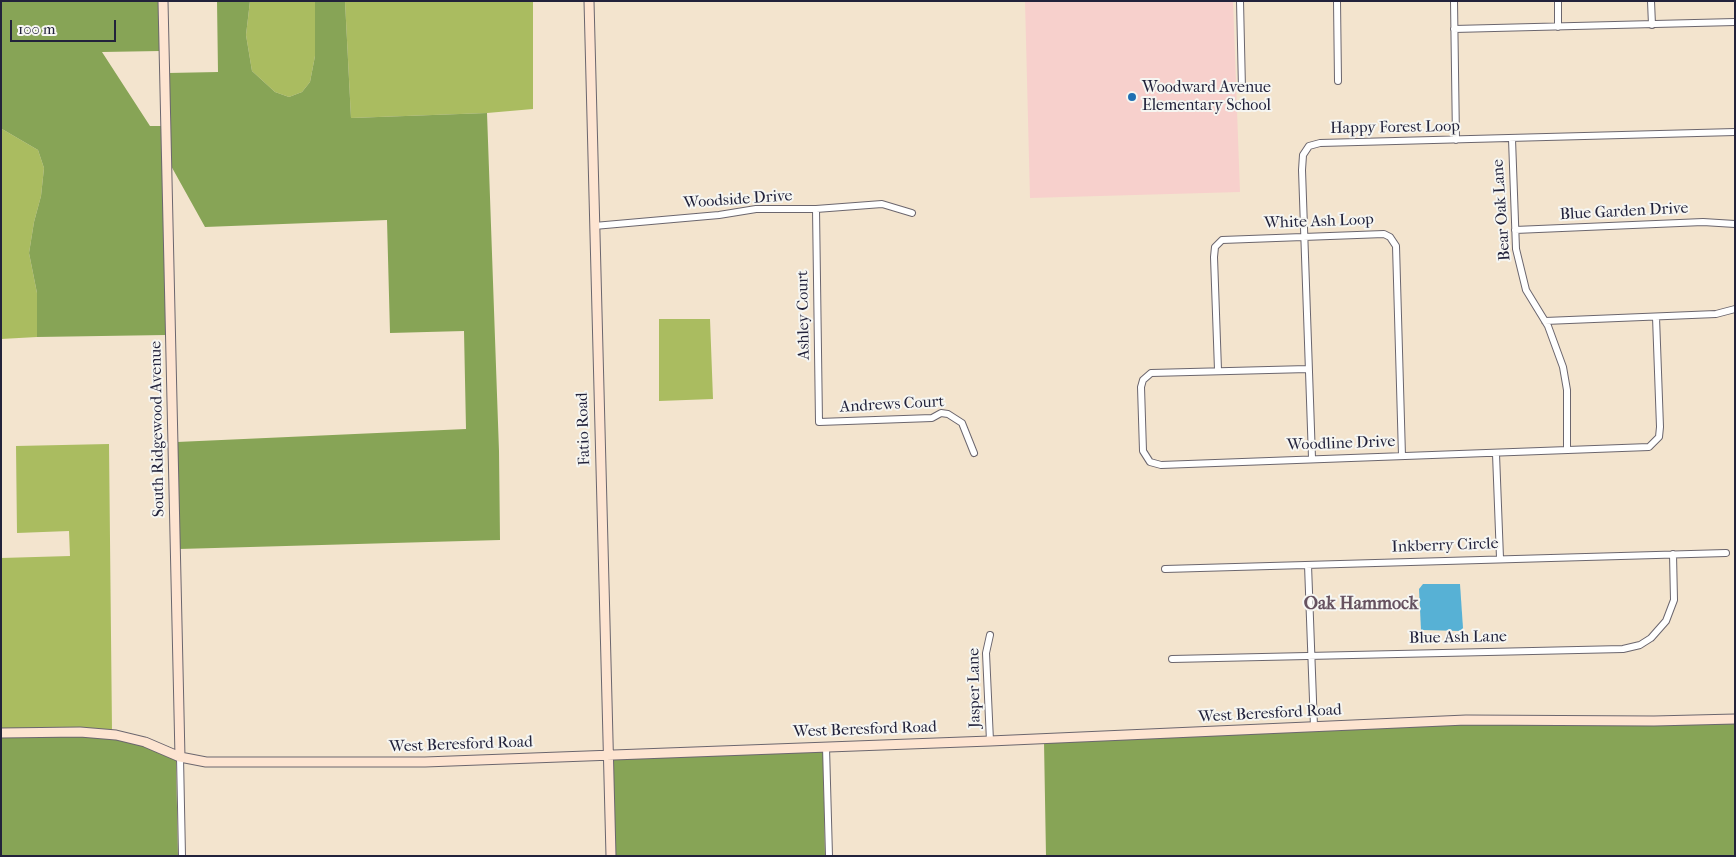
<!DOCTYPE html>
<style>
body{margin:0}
#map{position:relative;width:1736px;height:857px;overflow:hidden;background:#f3e4ce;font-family:"IM FELL French Canon",serif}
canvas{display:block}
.frame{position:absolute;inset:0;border:2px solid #22223b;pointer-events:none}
.scale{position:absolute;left:10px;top:20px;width:106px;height:22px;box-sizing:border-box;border:2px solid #22223b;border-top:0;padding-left:6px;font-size:15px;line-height:18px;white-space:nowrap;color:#22223b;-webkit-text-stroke:4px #f6f6f2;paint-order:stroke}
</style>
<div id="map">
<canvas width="1736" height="857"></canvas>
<div class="frame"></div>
<div class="scale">100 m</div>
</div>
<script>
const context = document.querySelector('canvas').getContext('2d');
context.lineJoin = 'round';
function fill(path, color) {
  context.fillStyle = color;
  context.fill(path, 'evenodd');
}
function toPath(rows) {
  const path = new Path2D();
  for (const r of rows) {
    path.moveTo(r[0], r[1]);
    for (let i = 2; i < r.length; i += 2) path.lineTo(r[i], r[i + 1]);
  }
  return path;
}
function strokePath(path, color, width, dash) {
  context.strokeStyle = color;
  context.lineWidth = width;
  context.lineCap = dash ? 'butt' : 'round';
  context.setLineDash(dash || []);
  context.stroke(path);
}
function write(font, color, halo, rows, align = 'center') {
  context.font = font + ' "IM FELL French Canon",serif';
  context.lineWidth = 4;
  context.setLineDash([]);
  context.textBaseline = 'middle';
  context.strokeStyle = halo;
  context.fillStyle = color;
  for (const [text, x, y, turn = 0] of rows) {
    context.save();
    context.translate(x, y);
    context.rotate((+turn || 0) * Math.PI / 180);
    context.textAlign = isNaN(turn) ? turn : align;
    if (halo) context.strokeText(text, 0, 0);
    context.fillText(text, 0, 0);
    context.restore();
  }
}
const built = toPath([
 [1025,1,1233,1,1240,192,1030,198]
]);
const green = toPath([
 [250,1,315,1,315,56,310,82,302,92,289,97,275,92,252,71,246,35],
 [345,1,533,1,533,109,487,113,351,118],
 [2,129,38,150,44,168,41,196,34,222,29,253,37,293,37,337,1,339],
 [659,319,710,319,713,399,659,401],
 [109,444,112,731,81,728,1,728,1,558,70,556,69,531,17,533,16,446]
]);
const forest = toPath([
 [1,1,159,1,160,51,102,52,150,126,162,126,166,335,37,337,37,293,29,253,34,222,41,196,44,168,38,150,2,129],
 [217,1,250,1,246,35,252,71,275,92,289,97,302,92,310,82,315,56,315,1,345,1,351,118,487,113,499,451,500,540,179,549,177,442,466,429,464,331,390,333,387,220,205,227,170,164,168,73,218,72],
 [1735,723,1735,856,1046,856,1044,742,1467,724,1654,725],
 [80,736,115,739,144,746,176,760,178,856,1,856,1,737],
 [823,751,825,856,614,856,613,759]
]);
const water = toPath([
 [1423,584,1460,584,1463,628,1461,631,1421,630,1419,589]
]);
const street = toPath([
 [1240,1,1242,89],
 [1337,1,1338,81],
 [1454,1,1456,140],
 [1558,1,1558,27],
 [1651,1,1652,25],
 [1454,29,1735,22],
 [1512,139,1516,249,1526,290,1548,326,1563,367,1567,390,1567,449],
 [816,209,819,422,932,418,941,413,948,414,962,423,974,453],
 [594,226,719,215,756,209,816,209,882,204,912,213],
 [1515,230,1703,222,1735,224],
 [1545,321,1716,314,1735,309],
 [1308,369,1151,373,1143,380,1141,387,1143,451,1150,462,1161,465,1649,447,1659,437,1660,427,1656,317],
 [1218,370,1214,257,1215,247,1222,240,1384,234,1390,237,1396,246,1402,456],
 [1496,454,1500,558],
 [1312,458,1302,170,1303,155,1309,146,1320,143,1735,132],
 [1308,565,1314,727],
 [1165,569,1726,553],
 [1172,659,1623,649,1640,645,1651,638,1666,621,1674,600,1673,554],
 [990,741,986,653,990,635],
 [826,747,829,856],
 [180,757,182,856]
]);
const secondary = toPath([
 [163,1,180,757],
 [589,1,611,856],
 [1,733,80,732,116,735,145,742,180,757,206,762,425,762,990,741,1466,720,1654,721,1735,719]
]);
const markers = [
 [1132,97,5,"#1f6fb2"]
];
const poiNames = [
 ["Woodward Avenue",1142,88],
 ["Elementary School",1142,106]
];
const streetNames = [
 ["Happy Forest Loop",1395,128,-1],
 ["Woodside Drive",738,200,-4],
 ["Bear Oak Lane",1502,210,-94],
 ["Blue Garden Drive",1624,212,-3],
 ["White Ash Loop",1319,222,-2],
 ["Ashley Court",804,315,-91],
 ["Andrews Court",892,405,-3],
 ["South Ridgewood Avenue",158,429,-91],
 ["Fatio Road",584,429,-92],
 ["Woodline Drive",1341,444,-2],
 ["Inkberry Circle",1445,546,-2],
 ["Blue Ash Lane",1458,638,-1],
 ["Jasper Lane",975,688,-91],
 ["West Beresford Road",1270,714,-3],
 ["West Beresford Road",865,730,-2],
 ["West Beresford Road",461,745,-2]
];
const neighbourhoodNames = [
 ["Oak Hammock",1361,605]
];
fill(built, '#f7d0cc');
fill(green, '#aabc60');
fill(forest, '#87a456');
fill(water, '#57b1d5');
strokePath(street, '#6b666e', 8);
strokePath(secondary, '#6b666e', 11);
strokePath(street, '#fff', 6);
strokePath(secondary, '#fde4d1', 9);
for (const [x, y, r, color] of markers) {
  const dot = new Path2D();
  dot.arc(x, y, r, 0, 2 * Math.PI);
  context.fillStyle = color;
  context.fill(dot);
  strokePath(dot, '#f6f6f2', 2);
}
write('16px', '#22223b', '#f6f6f2', poiNames, 'left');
write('16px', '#22223b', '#f6f6f2', streetNames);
write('bold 18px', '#665260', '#f6f6f2', neighbourhoodNames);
</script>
